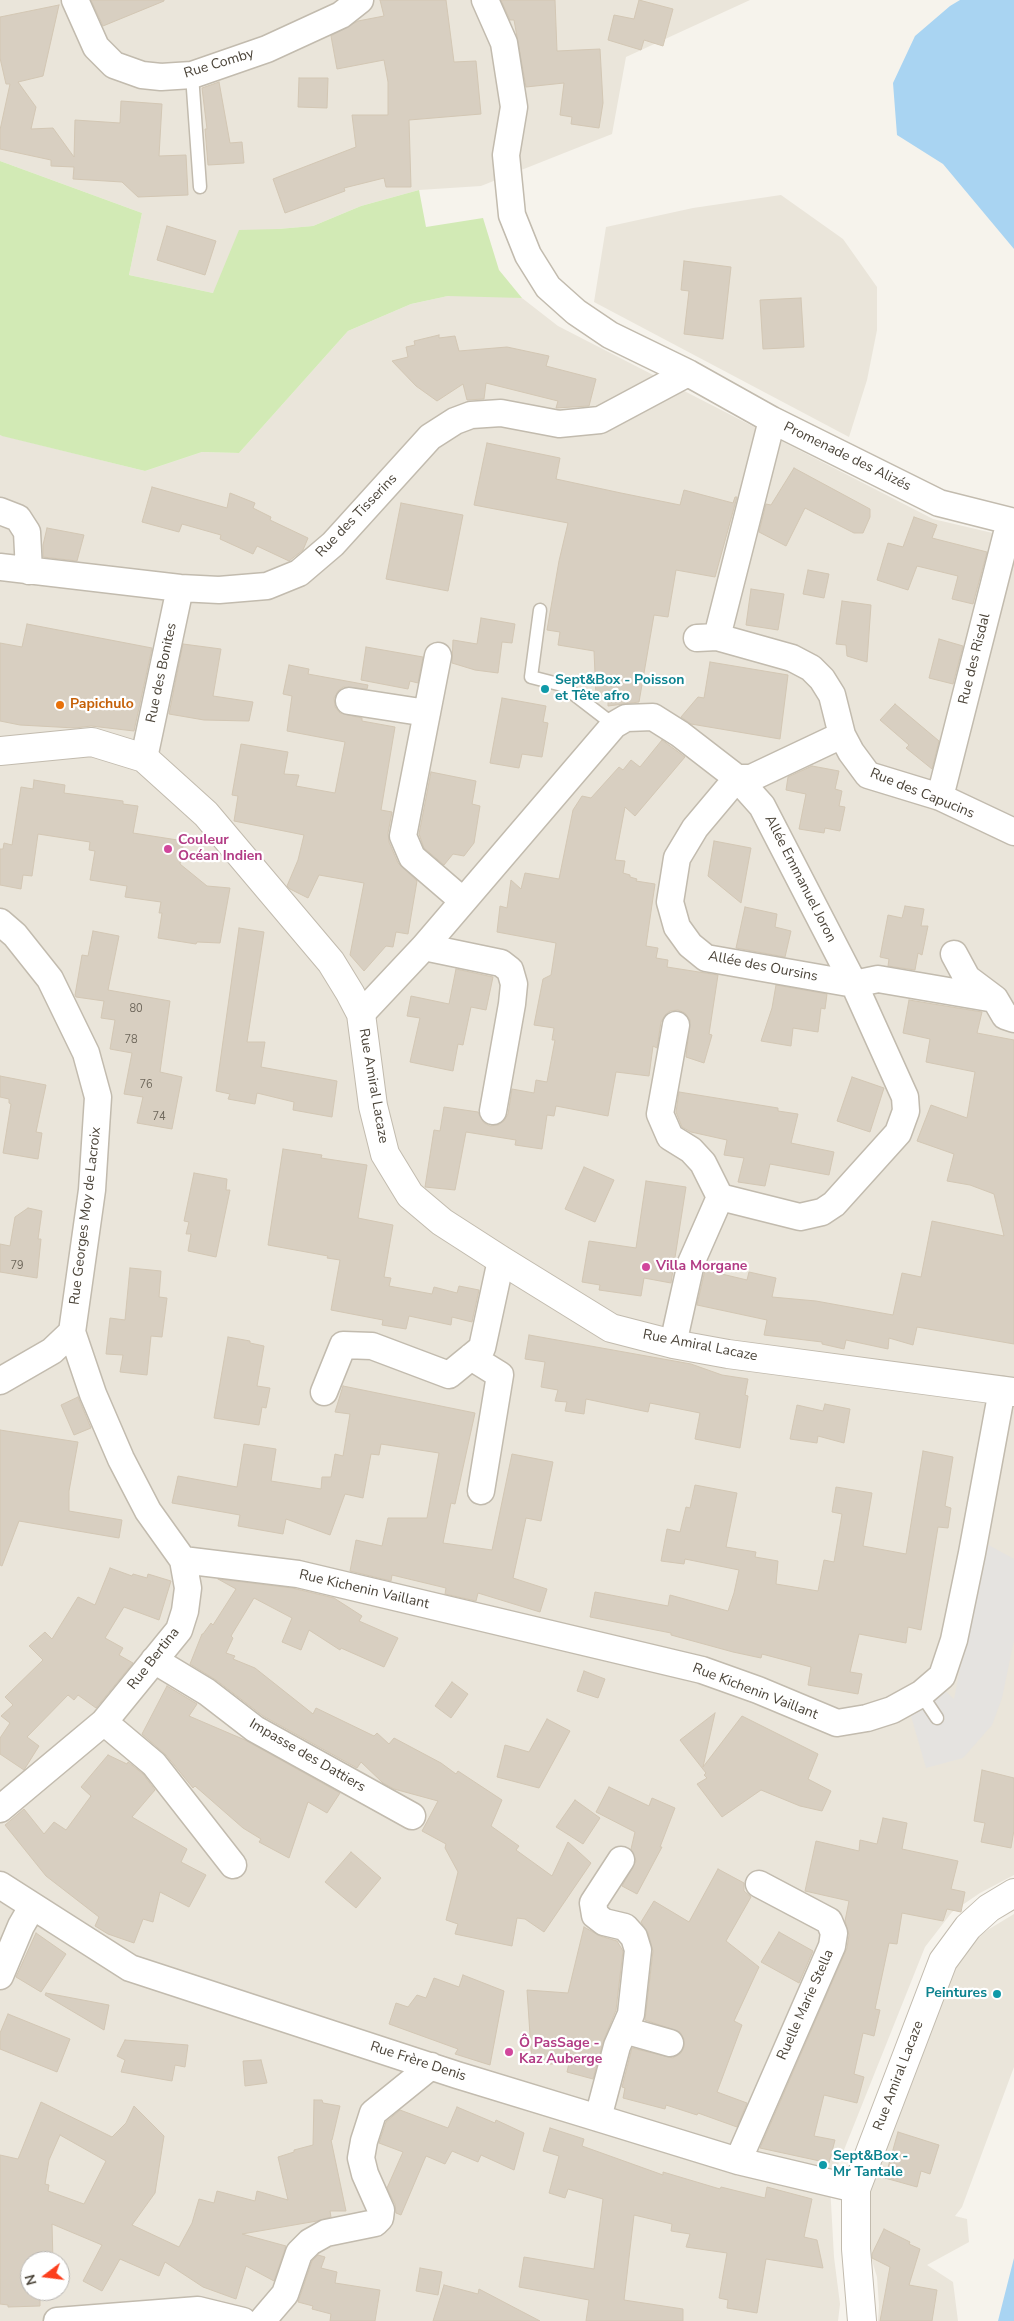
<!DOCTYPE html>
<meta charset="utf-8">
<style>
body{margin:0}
#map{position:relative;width:1014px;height:2321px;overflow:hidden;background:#f6f3ec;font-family:"Nunito Sans",sans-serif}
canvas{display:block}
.north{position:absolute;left:20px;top:2251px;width:50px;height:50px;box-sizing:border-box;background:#fff;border:1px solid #b7b4b0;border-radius:50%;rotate:255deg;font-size:14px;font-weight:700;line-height:20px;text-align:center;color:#4b4439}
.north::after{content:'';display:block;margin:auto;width:18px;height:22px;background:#fc3f1d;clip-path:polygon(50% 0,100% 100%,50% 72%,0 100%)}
</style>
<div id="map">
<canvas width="1014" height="2321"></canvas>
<div class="north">N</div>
</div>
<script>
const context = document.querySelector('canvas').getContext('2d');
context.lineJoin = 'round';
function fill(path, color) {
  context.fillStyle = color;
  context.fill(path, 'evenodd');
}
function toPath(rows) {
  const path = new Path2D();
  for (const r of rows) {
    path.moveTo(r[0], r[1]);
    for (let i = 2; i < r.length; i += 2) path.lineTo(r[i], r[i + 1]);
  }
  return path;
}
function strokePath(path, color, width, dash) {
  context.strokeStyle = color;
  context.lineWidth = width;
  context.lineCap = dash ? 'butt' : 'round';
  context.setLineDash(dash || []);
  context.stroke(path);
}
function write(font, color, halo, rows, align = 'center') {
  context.font = font + ' "Nunito Sans",sans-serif';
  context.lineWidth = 4.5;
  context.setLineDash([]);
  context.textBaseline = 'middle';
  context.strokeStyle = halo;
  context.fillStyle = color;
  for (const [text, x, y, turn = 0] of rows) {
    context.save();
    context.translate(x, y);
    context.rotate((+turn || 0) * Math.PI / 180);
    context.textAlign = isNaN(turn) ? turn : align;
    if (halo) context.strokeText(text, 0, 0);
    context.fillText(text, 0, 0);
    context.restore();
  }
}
const residential = toPath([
 [0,0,750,0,626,57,612,134,481,186,419,190,361,206,313,226,278,229,213,293,129,275,142,213,0,161],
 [781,195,843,239,877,287,877,330,867,380,849,437,594,302,606,227,693,208],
 [486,295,522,298,558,326,933,519,1014,538,1014,1875,980,1893,952,1912,925,1947,830,2185,834,2257,840,2304,838,2321,0,2321,0,435,145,471,202,452,239,453,348,331,411,304,448,296],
 [30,2261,60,2261,60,2291,30,2291],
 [1014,1914,1014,2067,962,2207,955,2216,967,2219,969,2242,927,2265,953,2282,958,2321,878,2321,879,2306,877,2277,868,2247,868,2216,871,2187,955,1964,976,1937]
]);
const green = toPath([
 [0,161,142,213,129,275,213,293,239,230,278,229,313,226,361,206,419,190,426,227,483,218,499,270,522,298,448,296,411,304,348,331,239,453,202,452,145,471,2,436,0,435]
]);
const parking = toPath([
 [985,1543,1014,1559,1014,1640,1002,1698,992,1725,963,1758,926,1768,911,1716,944,1690,954,1699]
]);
const water = toPath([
 [960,0,1014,0,1014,249,943,164,897,135,893,83,915,36,950,6],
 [1014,2258,1014,2321,998,2321]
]);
const building = toPath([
 [91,0,164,0,164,1,103,26,91,0],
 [380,0,446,0,454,62,476,61,481,114,409,120,411,187,386,187,384,178,344,188,345,191,285,213,273,179,356,147,352,115,388,115,388,82,384,60,337,69,331,36,358,21,384,16,380,0],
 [501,0,555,0,557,51,600,49,603,103,599,128,571,124,572,117,560,115,564,83,526,87,514,20,510,20,501,0],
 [639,0,673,9,663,46,644,40,641,50,608,40,614,15,634,19,639,0],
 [59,5,43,76,18,82,36,107,31,129,53,128,74,157,75,120,120,123,121,101,162,104,159,156,186,155,188,195,138,197,122,182,73,179,74,167,51,166,51,160,0,149,0,130,10,84,6,84,0,58,0,17,59,5],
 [299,78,328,78,327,108,298,107,299,78],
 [219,82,230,143,242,142,244,163,208,165,205,129,207,129,202,88,219,82],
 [167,226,216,241,205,275,157,260,167,226],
 [684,261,731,267,723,339,684,334,689,291,681,290,684,261],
 [801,298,804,347,763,349,760,300,801,298],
 [439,335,439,338,455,336,459,351,507,347,549,356,546,366,596,379,589,406,556,408,558,401,486,383,484,399,467,400,463,384,437,401,416,386,392,361,408,357,406,347,415,345,414,341,439,335],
 [487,443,560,458,556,479,621,493,680,505,684,490,733,503,735,497,737,497,715,577,676,570,668,617,654,615,639,702,608,706,608,697,596,697,594,651,558,645,560,632,547,630,559,561,568,523,474,505,487,443],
 [794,468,870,509,870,517,863,533,854,533,805,508,786,546,759,532,766,504,771,505,794,468],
 [152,487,227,508,230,493,255,503,253,508,271,517,270,520,308,538,303,550,289,561,257,546,253,554,220,539,221,535,182,524,179,532,142,522,152,487],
 [401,503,463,515,448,591,386,579,401,503],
 [914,517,937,525,932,538,987,552,973,604,952,599,958,576,917,566,908,590,877,580,888,543,903,547,914,517],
 [47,528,84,535,77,561,43,557,43,545,47,528],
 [808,570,829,574,824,598,803,594,808,570],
 [751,589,784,594,778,630,746,625,751,589],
 [842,601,871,605,867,662,847,656,846,645,836,644,842,601],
 [481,618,515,624,512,643,502,642,498,673,475,670,452,663,453,640,477,644,481,618],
 [27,624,152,648,134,731,91,726,75,728,20,725,0,721,0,643,22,647,27,624],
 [939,639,963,646,953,684,929,678,939,639],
 [183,644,221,649,213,696,253,702,249,721,204,720,169,714,183,644],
 [366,647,423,657,418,683,410,681,408,689,361,680,366,647],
 [710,662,788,675,780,739,691,724,681,717,698,697,704,698,710,662],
 [289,665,309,669,308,674,368,685,367,689,343,687,338,691,334,698,335,707,340,713,362,718,362,721,395,727,381,810,392,812,388,833,389,842,398,863,417,881,408,934,396,932,393,947,386,946,364,971,350,955,364,883,319,875,308,898,290,889,287,886,298,860,304,835,234,821,238,796,232,795,241,744,288,752,284,774,299,775,296,786,335,793,345,742,287,731,292,696,283,694,289,665],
 [502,698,546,706,543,722,548,723,542,757,522,754,519,768,490,763,502,698],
 [895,704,939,741,932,769,906,748,909,745,880,720,895,704],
 [662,740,685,757,635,816,625,807,615,860,625,861,623,873,630,875,630,877,637,879,636,881,655,884,646,946,658,948,656,958,668,960,667,967,718,975,709,1034,712,1035,704,1063,686,1057,690,1020,685,1013,678,1010,670,1011,665,1015,661,1022,657,1048,653,1046,649,1076,616,1072,608,1116,556,1106,554,1116,547,1115,542,1149,515,1145,516,1140,466,1132,455,1190,425,1187,434,1130,440,1131,444,1107,478,1112,484,1123,490,1126,498,1125,504,1121,508,1114,512,1089,534,1093,536,1080,547,1082,555,1040,552,1040,554,1028,534,1025,543,979,551,975,556,943,497,932,500,906,507,908,511,880,521,889,525,873,559,879,573,810,582,796,591,798,619,767,623,770,631,760,640,767,662,740],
 [812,766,839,771,835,789,842,791,839,806,845,807,840,831,825,828,824,833,799,829,806,794,786,790,788,777,812,766],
 [431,772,476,781,472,804,480,806,474,843,464,856,453,854,444,865,424,848,419,834,431,772],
 [34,780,65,785,64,793,123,801,123,804,138,806,133,833,184,841,180,864,207,886,230,888,220,943,197,942,196,944,158,938,162,913,159,913,161,902,125,897,127,886,90,880,95,851,89,850,90,842,38,834,32,876,23,875,21,889,0,885,0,849,3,849,4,843,12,845,21,787,33,789,34,780],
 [714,841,751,848,741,903,708,876,714,841],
 [905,906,924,909,921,926,928,926,922,955,918,953,915,970,888,966,889,959,880,957,888,915,902,918,905,906],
 [745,907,777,914,775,927,791,931,785,957,736,948,745,907],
 [239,928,264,932,247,1042,265,1042,261,1067,337,1081,332,1117,293,1110,294,1102,257,1093,255,1104,228,1099,230,1094,216,1091,239,928],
 [93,931,119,936,108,990,170,1001,160,1072,182,1077,172,1129,137,1123,143,1097,124,1094,132,1053,110,1049,115,1020,101,1018,104,1001,76,997,75,995,82,955,88,956,93,931],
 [456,969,493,977,486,1010,471,1007,463,1045,458,1044,453,1071,410,1062,420,1018,407,1016,411,996,449,1004,456,969],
 [776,985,827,994,825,1009,821,1008,818,1032,793,1028,791,1046,761,1041,772,1008,776,985],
 [909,1000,982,1012,977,1033,1014,1040,1014,1344,917,1327,913,1345,889,1338,888,1349,846,1340,844,1349,822,1344,822,1342,764,1335,767,1320,697,1305,705,1270,747,1280,749,1272,776,1278,772,1297,816,1301,893,1315,902,1273,921,1277,932,1221,1004,1236,994,1194,970,1185,947,1181,954,1154,917,1141,931,1105,967,1118,975,1072,926,1062,930,1039,903,1033,909,1000],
 [0,1076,46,1085,36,1132,42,1133,38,1159,3,1153,11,1104,9,1103,9,1099,0,1097,0,1076],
 [852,1077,884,1088,870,1132,837,1121,852,1077],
 [679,1092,778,1108,778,1111,798,1114,791,1143,834,1152,829,1175,770,1164,765,1186,738,1182,744,1158,724,1155,727,1140,691,1132,682,1127,676,1112,679,1092],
 [283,1149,322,1155,321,1158,367,1165,358,1218,393,1225,384,1277,391,1278,389,1286,432,1294,434,1287,457,1293,459,1286,479,1290,472,1322,452,1317,451,1325,409,1316,406,1329,382,1325,383,1320,331,1310,340,1260,327,1258,328,1256,268,1245,283,1149],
 [584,1167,614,1180,595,1222,565,1209,584,1167],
 [194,1173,227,1179,226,1190,230,1190,216,1257,188,1251,191,1234,186,1234,189,1222,184,1221,194,1173],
 [646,1181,686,1187,671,1283,644,1278,641,1296,599,1290,600,1285,582,1282,589,1241,636,1248,646,1181],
 [28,1208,42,1211,38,1239,41,1239,37,1278,0,1272,0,1244,10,1246,15,1217,28,1208],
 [130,1268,161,1271,159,1297,167,1298,162,1337,151,1336,147,1375,120,1372,123,1355,106,1354,110,1318,125,1320,130,1268],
 [529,1335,691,1364,722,1375,748,1379,745,1395,748,1396,740,1448,695,1439,700,1413,650,1403,648,1412,586,1399,584,1414,565,1411,567,1402,555,1401,558,1390,541,1387,545,1362,525,1359,529,1335],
 [228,1337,250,1341,250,1343,264,1346,257,1386,270,1388,266,1408,262,1407,259,1425,214,1418,228,1337],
 [343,1386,475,1413,455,1504,451,1503,443,1543,492,1550,512,1454,553,1462,541,1521,526,1518,513,1578,547,1589,540,1612,478,1593,476,1601,445,1594,446,1588,392,1575,391,1581,350,1571,356,1540,382,1546,388,1518,427,1518,439,1453,381,1444,379,1455,371,1454,363,1498,345,1494,330,1535,286,1519,283,1534,238,1526,240,1515,172,1503,178,1476,237,1487,244,1444,276,1449,271,1481,321,1489,322,1477,331,1477,335,1454,343,1456,350,1414,335,1412,343,1386],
 [78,1397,91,1428,74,1435,61,1405,78,1397],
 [825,1404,850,1409,844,1443,818,1436,817,1443,790,1439,797,1405,823,1411,825,1404],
 [0,1430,78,1442,69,1491,69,1511,122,1520,119,1538,19,1521,2,1566,0,1565,0,1430],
 [923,1451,953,1457,945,1506,951,1508,948,1528,938,1527,921,1630,908,1627,906,1643,859,1634,850,1672,862,1674,858,1694,808,1685,811,1667,762,1654,761,1658,733,1652,671,1635,671,1633,590,1617,595,1592,668,1606,670,1595,728,1611,734,1593,739,1570,685,1559,684,1564,661,1561,667,1529,680,1532,686,1507,690,1508,695,1485,737,1493,726,1547,756,1552,755,1557,778,1561,776,1584,818,1591,824,1560,834,1562,842,1514,832,1512,836,1487,872,1493,863,1546,906,1554,923,1451],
 [110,1568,132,1576,133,1574,147,1578,148,1574,171,1581,159,1620,124,1607,105,1638,123,1648,119,1655,133,1663,96,1708,78,1695,74,1700,68,1695,27,1737,39,1746,24,1770,0,1754,0,1738,10,1723,1,1716,13,1705,5,1697,43,1660,29,1646,45,1632,52,1639,78,1597,95,1605,110,1568],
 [218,1579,292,1588,334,1598,362,1616,359,1621,398,1638,384,1667,341,1648,340,1650,309,1630,301,1650,282,1642,292,1618,254,1598,231,1636,233,1638,226,1653,235,1656,233,1659,255,1668,313,1714,316,1708,374,1736,377,1733,389,1744,394,1738,441,1763,456,1774,458,1771,502,1800,491,1826,519,1846,516,1850,552,1876,568,1842,591,1863,544,1932,525,1919,517,1918,512,1946,455,1934,458,1924,446,1920,458,1872,445,1848,446,1844,422,1831,438,1801,394,1789,383,1783,361,1762,357,1768,263,1716,216,1680,190,1664,202,1634,203,1634,211,1623,213,1625,236,1589,218,1579],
 [584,1671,605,1679,598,1698,577,1691,584,1671],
 [452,1682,468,1694,451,1718,435,1706,452,1682],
 [167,1686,197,1704,189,1716,245,1740,340,1793,327,1813,308,1802,289,1858,259,1842,261,1839,243,1828,195,1786,193,1788,166,1755,142,1734,167,1686],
 [715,1713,703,1767,742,1716,818,1754,808,1779,831,1791,822,1811,800,1806,761,1790,722,1817,697,1784,707,1778,704,1775,706,1773,680,1740,715,1713],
 [547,1719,570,1731,539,1788,497,1777,505,1745,529,1752,547,1719],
 [108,1755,127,1764,128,1762,143,1774,155,1790,132,1817,187,1849,181,1862,206,1875,189,1907,160,1892,153,1922,143,1919,134,1943,108,1934,95,1926,99,1917,46,1876,5,1825,24,1809,44,1834,54,1822,66,1830,91,1796,81,1787,108,1755],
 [982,1770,1014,1778,1014,1830,1011,1848,981,1842,985,1823,974,1821,982,1770],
 [609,1787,649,1806,652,1798,675,1808,660,1847,662,1847,637,1894,622,1886,636,1861,631,1849,635,1832,596,1812,609,1787],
 [575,1800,600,1818,583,1844,556,1827,575,1800],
 [883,1818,907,1823,902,1849,958,1861,951,1889,965,1892,961,1912,947,1909,943,1921,902,1913,897,1944,889,1943,875,2009,880,2010,874,2036,863,2033,854,2074,864,2077,857,2103,824,2095,814,2136,835,2140,829,2163,760,2148,847,1948,849,1935,845,1921,849,1901,805,1891,816,1841,859,1851,860,1840,877,1844,883,1818],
 [351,1852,381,1878,356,1908,325,1882,351,1852],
 [718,1869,744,1883,744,1891,751,1897,726,1941,759,1967,734,2021,742,2025,717,2092,747,2103,737,2127,698,2113,697,2115,666,2105,665,2109,623,2098,625,2088,622,2087,632,2048,673,2058,681,2053,684,2047,684,2039,680,2032,645,2020,653,1951,648,1933,641,1922,654,1901,689,1922,718,1869],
 [584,1927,600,1936,617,1941,623,1951,616,2010,603,2042,593,2079,567,2072,569,2063,532,2065,527,1990,568,1993,584,1927],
 [779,1932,813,1951,799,1983,761,1962,779,1932],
 [36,1933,66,1954,41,1992,16,1977,36,1933],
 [463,1975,504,1991,490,2065,455,2054,458,2049,389,2024,396,2003,408,2007,417,1995,426,1998,434,1978,459,1987,463,1975],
 [46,1993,109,2005,104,2030,45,1995,46,1993],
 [8,2014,70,2039,57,2072,0,2049,0,2033,8,2014],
 [125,2040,188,2045,185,2067,175,2065,172,2081,121,2072,125,2060,117,2056,125,2040],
 [261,2060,267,2083,245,2086,243,2061,261,2060],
 [314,2100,322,2100,323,2103,340,2106,332,2140,331,2140,346,2211,330,2211,331,2217,317,2221,242,2234,286,2246,274,2281,246,2266,236,2299,203,2287,165,2262,159,2276,120,2259,102,2291,83,2281,102,2245,52,2224,53,2261,45,2261,39,2258,39,2261,30,2261,30,2291,40,2291,40,2306,8,2307,8,2305,0,2304,0,2155,18,2159,41,2102,112,2137,126,2123,134,2106,164,2136,155,2193,132,2225,179,2247,192,2223,199,2199,214,2203,217,2191,255,2201,257,2191,288,2200,278,2157,294,2152,294,2150,313,2145,314,2100],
 [60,2135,106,2161,84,2204,48,2191,49,2185,45,2184,49,2160,60,2135],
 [457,2107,495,2123,496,2120,524,2133,514,2170,481,2155,478,2162,452,2151,445,2164,426,2156,401,2215,396,2213,395,2204,387,2188,403,2152,379,2143,386,2122,400,2110,448,2128,457,2107],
 [550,2128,584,2139,582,2146,663,2175,663,2172,720,2189,721,2187,765,2198,767,2187,812,2199,804,2237,817,2240,823,2268,766,2259,757,2313,727,2308,728,2300,719,2298,727,2253,686,2247,690,2234,671,2231,672,2224,634,2215,624,2300,683,2309,683,2321,586,2321,589,2300,519,2287,524,2257,594,2269,603,2199,568,2189,565,2198,549,2193,559,2156,543,2151,550,2128],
 [898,2132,939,2145,930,2174,921,2171,917,2187,885,2178,898,2132],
 [884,2229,910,2242,909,2244,920,2249,909,2285,937,2290,932,2321,880,2321,890,2267,872,2258,872,2254,884,2229],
 [318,2255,325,2257,321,2268,337,2272,335,2283,380,2290,375,2321,330,2321,331,2314,312,2309,313,2306,298,2302,312,2261,318,2255],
 [420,2268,442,2272,438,2295,416,2291,420,2268],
 [444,2285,478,2294,479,2289,540,2321,433,2321,444,2285]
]);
const service = toPath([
 [192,75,200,187],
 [540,610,531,677,562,685,614,725],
 [921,1694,937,1718]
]);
const minor = toPath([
 [75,0,96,47,114,65,142,75,161,77,192,75,267,49,341,15,360,0],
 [485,0,504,43,514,107,506,155,512,215,528,255,548,287,576,312,610,335,688,373,772,420,939,503,1014,522],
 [0,511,18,518,27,532,29,571],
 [0,567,180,588,219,590,267,586,299,573,333,544,430,437,455,421,471,415,501,413,559,424,600,420,688,373],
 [717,637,772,420],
 [697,638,717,637,792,658,811,668,822,679,832,695,842,735,851,752,868,775,940,797,1014,832],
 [438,656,403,836,412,857,462,900],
 [349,701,427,713],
 [842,735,751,778,737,778,695,828,677,858,670,902,677,927,690,945,706,958,854,984,878,979,995,999],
 [144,758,180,588],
 [940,797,1010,521],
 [0,922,15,935,50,979,86,1053,98,1097,92,1190,72,1332,52,1351,0,1381],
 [424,947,501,963,510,970,514,984,512,1004,493,1111],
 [954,954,967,978,995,999,1005,1016,1014,1019],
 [361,1014,424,947,614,725,626,718,653,717,680,734,737,778,762,806,854,984,905,1097,906,1111,898,1133,834,1204,822,1212,800,1217,720,1197,691,1263,673,1344],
 [676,1025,660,1114,670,1137,691,1150,703,1163,720,1197],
 [471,1357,500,1375,481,1491],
 [324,1392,343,1345,372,1346,449,1375,482,1348,501,1260],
 [183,1560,298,1574,702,1670,758,1690,837,1723,867,1718,892,1710,921,1694,942,1676,954,1640,972,1553,1002,1390],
 [154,1660,207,1692,255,1729,412,1816],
 [104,1722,154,1764,233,1865],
 [0,1809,104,1722,179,1630,185,1611,188,1588,183,1560,148,1511,121,1459,93,1394,72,1332],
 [0,1885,130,1968,457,2075,598,2118,738,2161,856,2189],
 [0,1976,21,1926,32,1907],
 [624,2030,670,2043],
 [598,2118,617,2046,631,2014,638,1950,634,1937,625,1927,604,1922,595,1915,593,1903,621,1860],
 [738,2161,832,1946,834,1933,829,1921,759,1884],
 [57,2321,198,2310,243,2321],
 [262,2321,285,2294,299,2253,310,2242,326,2233,375,2223,380,2218,381,2210,365,2174,361,2158,364,2141,373,2113,431,2066]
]);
const tertiary = toPath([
 [0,751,92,742,144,758,206,814,331,962,350,993,361,1014,373,1106,385,1154,410,1195,442,1222,501,1260,611,1328,673,1344,728,1354,1014,1392],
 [862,2321,856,2249,856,2189,943,1961,968,1927,989,1908,1014,1893]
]);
const markers = [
 [545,689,5,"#0f9aa8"],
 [60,705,5,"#e8710a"],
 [168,849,5,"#d1479c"],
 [646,1267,5,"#d1479c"],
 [997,1994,5,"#0f9aa8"],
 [509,2052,5,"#d1479c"],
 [823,2165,5,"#0f9aa8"]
];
const numberNames = [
 ["80",136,1009],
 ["78",131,1040],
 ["76",146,1085],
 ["74",159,1117],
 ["79",17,1266]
];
const streetNames = [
 ["Rue Comby",219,64,-17],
 ["Promenade des Alizés",847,457,26],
 ["Rue des Tisserins",357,516,-46],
 ["Rue des Risdal",975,659,-76],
 ["Rue des Bonites",162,673,-78],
 ["Rue des Capucins",922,794,22],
 ["Allée Emmanuel Joron",800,879,63],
 ["Allée des Oursins",763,967,11],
 ["Rue Amiral Lacaze",373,1086,80],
 ["Rue Georges Moy de Lacroix",86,1216,-83],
 ["Rue Amiral Lacaze",700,1346,11],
 ["Rue Kichenin Vaillant",364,1590,13],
 ["Rue Bertina",154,1659,-52],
 ["Rue Kichenin Vaillant",755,1692,21],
 ["Impasse des Dattiers",307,1756,30],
 ["Ruelle Marie Stella",806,2005,-66],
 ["Rue Frère Denis",418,2062,18],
 ["Rue Amiral Lacaze",899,2076,-69]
];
const cultureNames = [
 ["Sept&Box - Poisson",555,681],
 ["et Tête afro",555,697],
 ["Peintures",987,1994,"right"],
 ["Sept&Box -",833,2157],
 ["Mr Tantale",833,2173]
];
const foodNames = [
 ["Papichulo",70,705]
];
const hotelNames = [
 ["Couleur",178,841],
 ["Océan Indien",178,857],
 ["Villa Morgane",656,1267],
 ["Ô PasSage -",519,2044],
 ["Kaz Auberge",519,2060]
];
fill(residential, '#eae5da');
fill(green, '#d2eab5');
fill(parking, '#e5e3e0');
fill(water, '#a9d4f2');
fill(building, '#d8cfc1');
strokePath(building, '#d3c7b4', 1);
strokePath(service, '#c2bbae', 15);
strokePath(minor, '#c2bbae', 29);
strokePath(tertiary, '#c2bbae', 30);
strokePath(service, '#fff', 12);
strokePath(minor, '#fff', 26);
strokePath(tertiary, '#fff', 28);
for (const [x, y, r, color] of markers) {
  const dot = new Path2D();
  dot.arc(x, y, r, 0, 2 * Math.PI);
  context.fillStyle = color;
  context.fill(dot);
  strokePath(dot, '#fff', 2);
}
write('11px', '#6e675b', null, numberNames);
write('14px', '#4b4439', '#fff', streetNames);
write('bold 14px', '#0d838f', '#fff', cultureNames, 'left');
write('bold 14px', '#c56008', '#fff', foodNames, 'left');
write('bold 14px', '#b23c85', '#fff', hotelNames, 'left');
</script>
